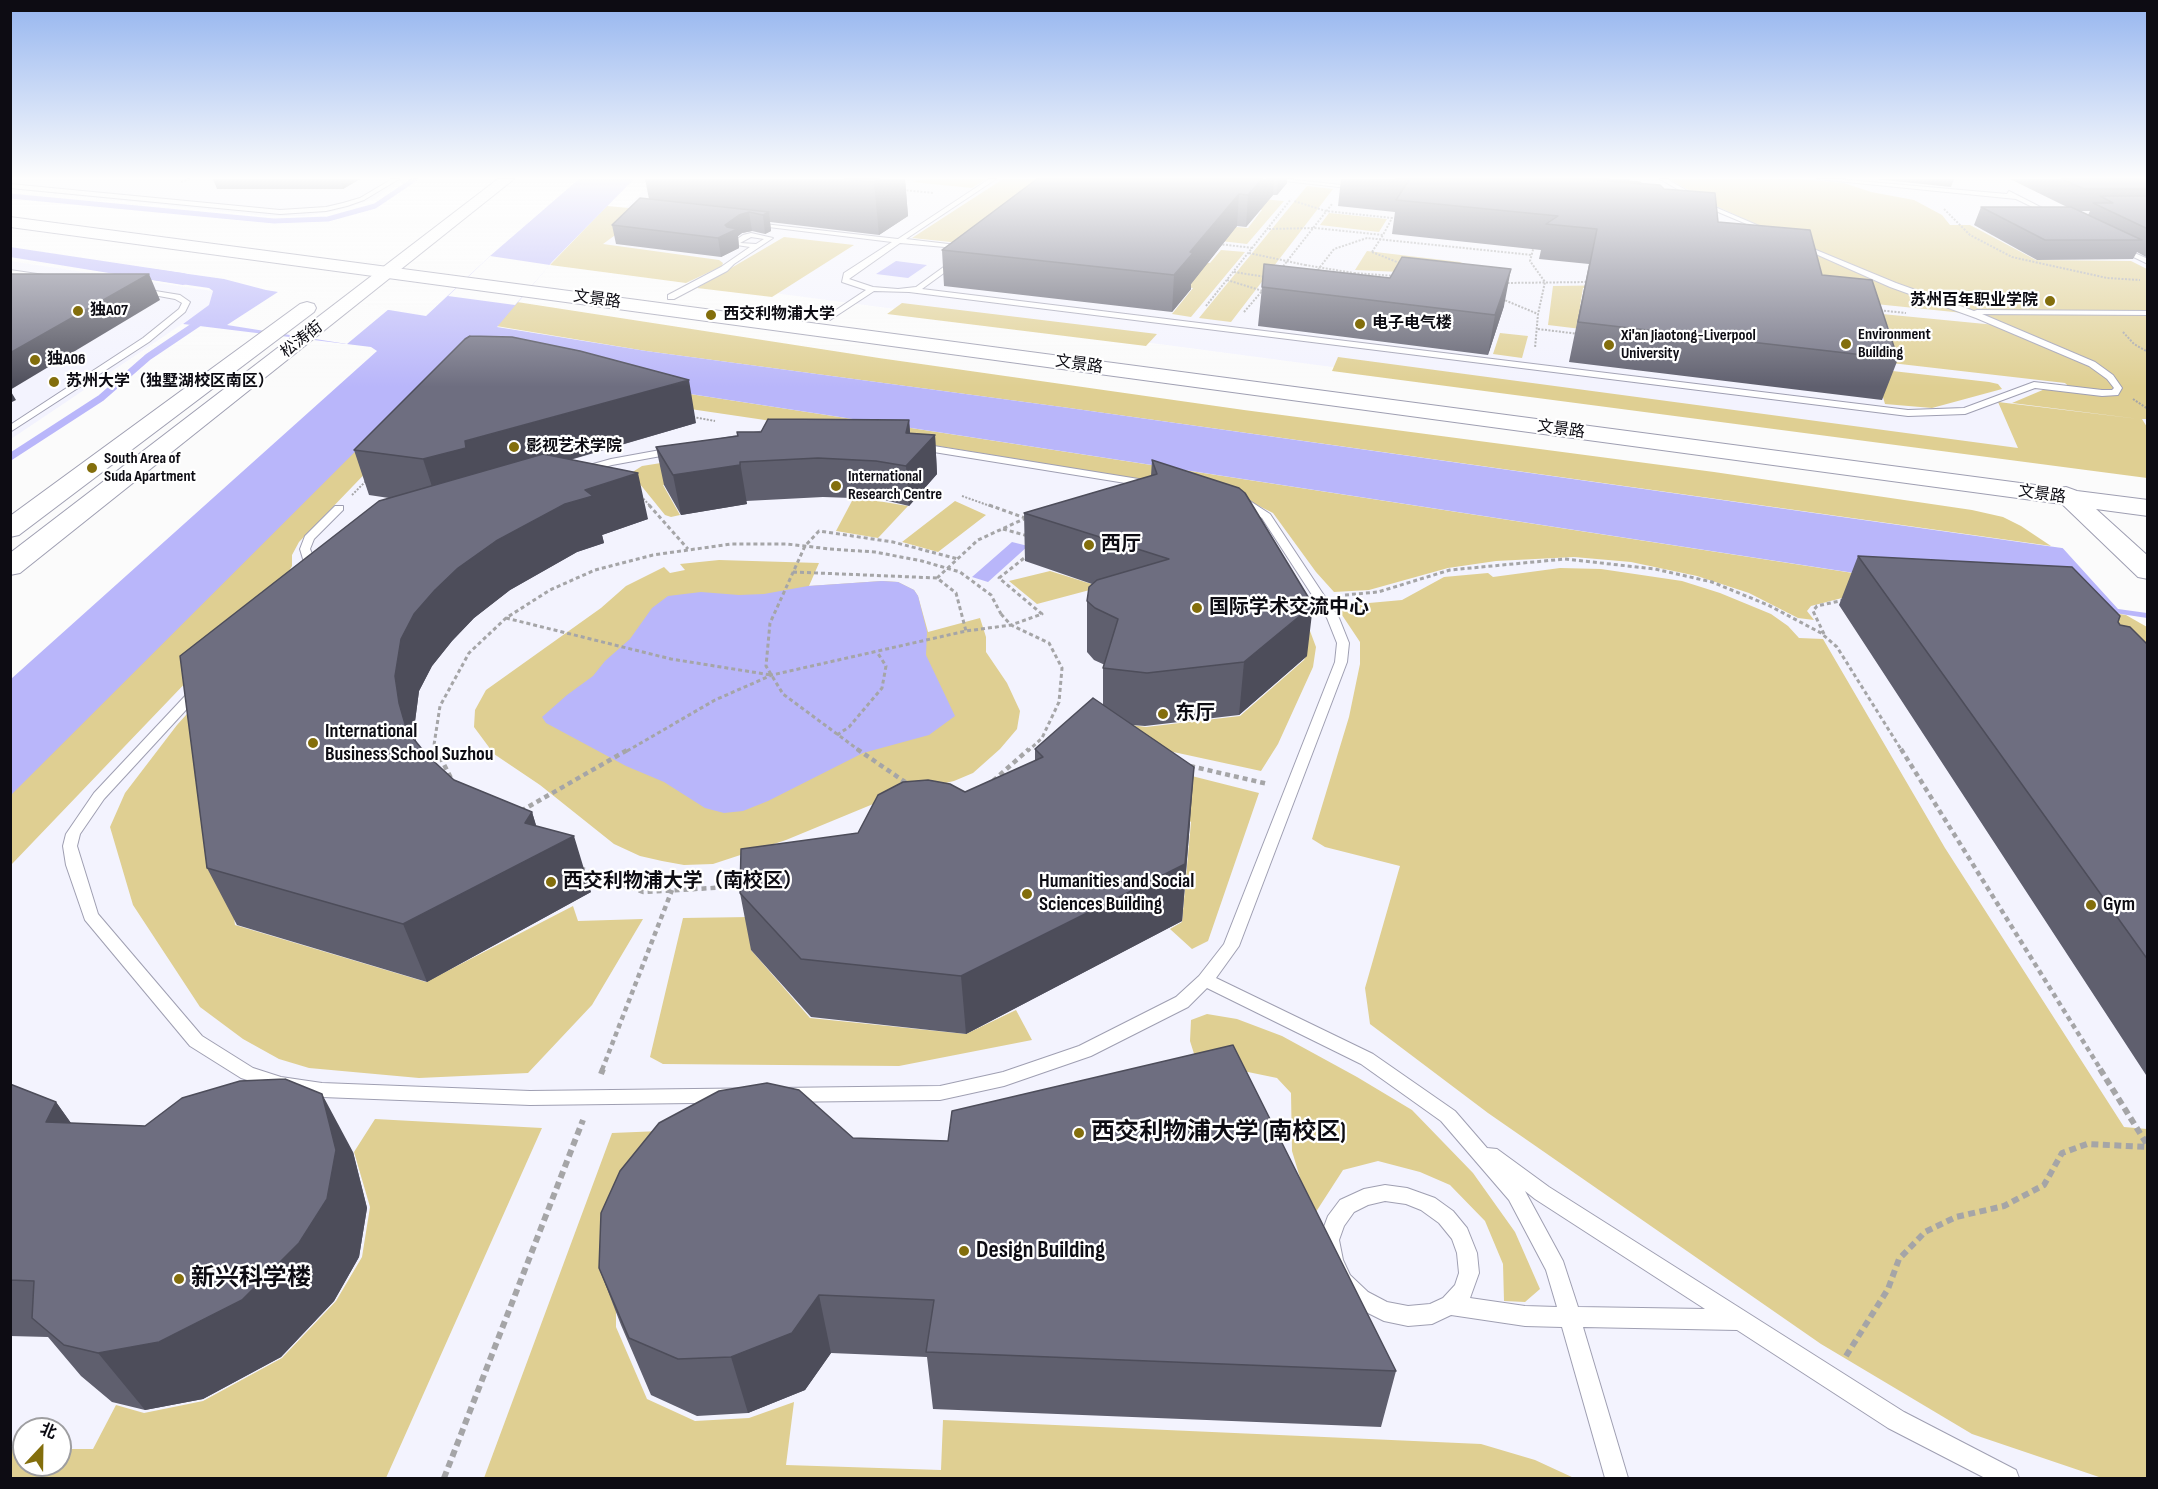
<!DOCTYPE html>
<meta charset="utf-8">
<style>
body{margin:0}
#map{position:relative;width:2158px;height:1489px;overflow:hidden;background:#fbfbfb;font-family:"Sofia Sans Condensed","Noto Sans SC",sans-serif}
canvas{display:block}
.frame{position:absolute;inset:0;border:12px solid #0d0c13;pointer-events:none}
.north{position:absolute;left:12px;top:1417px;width:60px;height:60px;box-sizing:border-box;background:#fff;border:2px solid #9e9ea1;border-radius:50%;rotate:22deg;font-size:16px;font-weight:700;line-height:24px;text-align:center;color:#0d0c13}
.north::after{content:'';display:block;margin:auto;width:21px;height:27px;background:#836e0c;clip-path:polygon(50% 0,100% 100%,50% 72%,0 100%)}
</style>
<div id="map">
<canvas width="2158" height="1489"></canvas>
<div class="frame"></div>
<div class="north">北</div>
</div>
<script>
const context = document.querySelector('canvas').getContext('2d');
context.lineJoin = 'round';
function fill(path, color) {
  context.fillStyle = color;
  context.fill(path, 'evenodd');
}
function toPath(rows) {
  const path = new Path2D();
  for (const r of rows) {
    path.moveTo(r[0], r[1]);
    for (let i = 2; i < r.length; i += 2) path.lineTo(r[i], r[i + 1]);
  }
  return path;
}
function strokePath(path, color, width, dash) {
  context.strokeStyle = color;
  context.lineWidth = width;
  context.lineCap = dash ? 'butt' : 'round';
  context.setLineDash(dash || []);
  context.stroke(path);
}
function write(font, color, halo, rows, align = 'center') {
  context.font = font + ' "Sofia Sans Condensed","Noto Sans SC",sans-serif';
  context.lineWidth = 4.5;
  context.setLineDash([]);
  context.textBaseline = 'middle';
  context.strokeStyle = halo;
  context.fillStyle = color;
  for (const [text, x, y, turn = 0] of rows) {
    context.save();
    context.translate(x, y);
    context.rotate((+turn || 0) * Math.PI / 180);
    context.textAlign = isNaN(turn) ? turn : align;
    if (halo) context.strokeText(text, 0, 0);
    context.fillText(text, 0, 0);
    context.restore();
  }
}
const built = toPath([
 [10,179,406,179,374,199,340,210,305,216,267,216,11,189],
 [657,179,2147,179,2147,475,563,265],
 [10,261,213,291,209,306,11,439],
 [469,360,2148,636,2147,1478,11,1478,10,837],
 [24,1429,60,1429,60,1465,24,1465]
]);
const green = toPath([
 [925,179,986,179,972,188,912,182],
 [1003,179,1057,179,970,244,912,238],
 [1669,179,1800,179,1844,183,1871,192,1914,200,1942,215,1950,225,1970,225,2036,260,2131,261,2147,269,2148,419,2142,419,2147,427,2147,478,1332,371,1338,357,2018,448,1998,402,2139,419,2012,403,2045,389,2076,393,2065,383,1874,361,1887,336,1892,335,1882,314,2006,326,1983,315,1856,302,1760,226,1718,207],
 [1307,186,1333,189,1231,322,1199,318],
 [1251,198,1284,201,1247,244,1212,240,1225,226,1248,228,1262,210,1243,208],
 [607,206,629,208,633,222,603,244,719,260,723,263,722,266,686,283,550,265],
 [1329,213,1387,219,1379,232,1320,225],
 [784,237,854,245,772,297,697,288],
 [1221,250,1245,252,1191,317,1172,314,1193,288,1170,285,1191,262,1210,263],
 [1367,251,1460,262,1476,270,1423,273,1355,270],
 [1626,285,1860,318,1583,288,1580,306,1607,310,1606,332,1548,325,1553,286],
 [517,302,879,358,1244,410,1714,472,1972,510,2003,517,2021,526,2051,546,1062,407,646,351,496,326],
 [902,303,1157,334,1146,346,887,314],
 [1500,333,1528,336,1522,358,1493,354],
 [469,360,2126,615,2147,627,2147,665,1846,597,1811,606,1807,611,1814,620,1798,618,1749,593,1697,576,1631,562,1574,557,1496,561,1448,568,1369,590,1334,592,1316,572,1273,513,1237,495,907,441,460,375,299,542,292,555,292,566,283,581,11,865,11,786,442,365],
 [1875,369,1989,382,1998,384,2002,389,1932,408,1885,404],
 [661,463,702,479,663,485,680,515,671,517,665,515,631,473,642,466],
 [853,499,878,501,908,506,878,538,836,531],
 [955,501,986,515,938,552,902,542],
 [719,560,819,563,809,586,882,581,898,582,914,590,918,596,928,632,980,618,986,637,986,652,1007,683,1020,711,1017,729,1000,749,973,773,954,781,895,795,786,840,713,864,684,865,662,861,640,856,614,844,540,785,494,754,474,727,475,710,486,690,601,608,626,586,664,567,670,573,685,570,680,564],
 [1560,568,1601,569,1682,581,1720,593,1771,614,1788,626,1799,638,1823,639,1945,848,2124,1127,2147,1129,2147,1478,2099,1477,1972,1434,1821,1344,1488,1113,1370,1024,1365,988,1400,866,1325,847,1312,839,1349,717,1360,664,1360,642,1336,606,1402,600,1444,577,1488,573,1493,577],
 [1050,571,1101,587,1037,604,1009,581],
 [1310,631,1316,647,1313,667,1278,744,1261,771,1095,735,1101,721,1146,727,1240,716,1304,660,1307,654,1296,633],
 [222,675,205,709,235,925,426,982,573,906,578,921,643,919,592,1005,528,1073,419,1078,309,1068,279,1059,243,1039,200,1007,133,905,110,827,125,793,177,725],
 [1089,750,1259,793,1208,941,1192,949,1170,929,1182,922,1191,822,1110,763],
 [750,917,751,950,810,1018,966,1034,1016,1010,1032,1040,899,1066,663,1064,650,1057,683,918],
 [1207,1014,1237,1019,1282,1036,1357,1077,1412,1110,1473,1173,1515,1232,1540,1289,1525,1302,1504,1301,1503,1264,1485,1221,1450,1185,1420,1172,1378,1161,1343,1170,1312,1218,1292,1151,1291,1093,1277,1078,1248,1072,1207,1072,1196,1060,1190,1041,1191,1020],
 [375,1119,542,1128,386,1478,11,1478,11,1449,24,1449,24,1465,60,1465,60,1449,93,1449,116,1405,144,1413,203,1401,282,1358,336,1301,362,1257,370,1207,354,1152],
 [734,1128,616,1275,616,1327,647,1399,695,1421,749,1418,794,1402,786,1465,941,1470,943,1420,1481,1444,1535,1460,1574,1478,484,1478,612,1133]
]);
const water = toPath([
 [579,179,634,179,552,262,497,327,646,351,1062,407,2147,560,2147,618,469,360,442,365,11,795,11,679,377,351,371,347,183,324,209,305,213,291,209,288,125,276,146,268,224,279,266,290,426,316,490,256],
 [896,261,927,265,908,278,876,274],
 [1012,542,1028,546,988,582,972,577],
 [882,581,898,582,914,590,918,596,927,632,926,655,955,716,929,735,863,753,768,801,743,811,724,813,705,808,664,782,626,766,546,723,542,717,567,695,593,676,605,661,630,639,652,608,668,596,701,592,739,595,764,594,808,586]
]);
const pier = toPath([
 [490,256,550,265,515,305,448,296],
 [281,290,389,309,347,344,227,325],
 [2059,544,2147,557,2147,613,2118,609]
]);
const streamFar1 = toPath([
 [10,196,274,221,328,219,375,206,415,179],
 [201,321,205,318]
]);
const stream = toPath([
 [10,457,101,398,148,357,203,320]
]);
const canal = toPath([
 [10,247,183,273,190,275,192,279,190,283,183,285,10,257,10,247]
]);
const pathFar3 = toPath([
 [181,182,190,179],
 [903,190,934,193],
 [1944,209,1970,235,2012,257,2107,278,2140,280],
 [1269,229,1315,228,1383,235,1392,218,1326,211,1294,201],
 [1219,244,1253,248],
 [1534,246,1530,261,1545,282,1538,314],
 [1372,252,1402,264],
 [1249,253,1305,265],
 [1281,269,1332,204],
 [1234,272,1266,277],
 [1318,273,1317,271,1334,249,1367,238,1532,255],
 [1354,273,1395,276],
 [1227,280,1266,292],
 [1504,283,1589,282],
 [1502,299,1538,314,1535,348],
 [1206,306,1291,199],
 [1877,310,1906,313],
 [1244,312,1263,290],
 [1538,329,1579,334],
 [2123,332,2134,344,2148,352],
 [2133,399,2148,409],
 [693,417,715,421],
 [352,495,368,479],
 [641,496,651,507],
 [962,496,993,507]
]);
const pathFar2 = toPath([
 [649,505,688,549],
 [989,505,1025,518],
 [1003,529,1028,536],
 [793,572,937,578,956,593,966,631],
 [937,578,978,540,1026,518],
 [1345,595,1378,592,1450,570,1565,559,1655,569,1712,582,1768,605,1821,633,1837,647,1902,751],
 [1001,614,1011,625,1049,643,1062,668,1059,702,1042,738,1028,751],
 [506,618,671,659,771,675],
 [1824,634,1813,611,1817,606,1844,600],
 [837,735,849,727,882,688,886,666,877,652],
 [437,751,434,745,440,706,469,653,506,618,550,590,595,570,653,555,731,544,787,544,830,549],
 [627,751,715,700,772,675,966,631,1011,625,1042,614,999,578,1028,555],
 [860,751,783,694,766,666,770,623,805,546,819,531,893,542,958,559]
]);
const pathFar1 = toPath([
 [436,749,452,780],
 [857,749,908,784],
 [1901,749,2101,1070],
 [1190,766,1268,784],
 [993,781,1029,749],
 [521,811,629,749],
 [580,868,643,892,730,887,744,883],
 [602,1070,672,890]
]);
const path = toPath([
 [2100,1069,2148,1146],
 [601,1074,603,1069],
 [1846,1356,1888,1289,1899,1259,1925,1232,1956,1217,2004,1206,2044,1185,2062,1153,2087,1144,2148,1147],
 [444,1478,583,1120]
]);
const lane = toPath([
 [392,179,399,179,364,200,347,206,326,211,280,214,10,188,10,184,280,210,326,207,343,203,360,198,392,179],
 [989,179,996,179,906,239,965,246,967,249,900,243,849,279,873,287,898,289,916,287,956,258,960,260,959,262,922,289,1908,410,1964,408,2034,382,2102,390,2112,390,2114,388,2107,379,2089,366,1976,318,1890,287,1800,247,1800,245,1804,245,1896,283,1974,311,1977,310,2148,311,2148,315,1982,314,2095,362,2113,375,2122,388,2118,395,2102,396,2035,388,1965,414,1908,416,909,292,874,291,830,320,826,318,827,316,866,290,842,282,844,273,892,242,752,225,755,223,898,239,989,179],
 [1267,179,1286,179,1360,187,1357,189,1267,179],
 [1660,179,1667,179,1715,207,1773,232,1768,233,1711,209,1660,179],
 [1817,179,1836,179,2007,194,2009,191,2054,214,2049,215,2016,199,1817,179],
 [751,233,773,238,734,264,727,271,674,299,668,299,668,295,721,267,750,247,730,244,743,235,751,233],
 [751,237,764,239,756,244,740,243,751,237],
 [2119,246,2148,259,2148,264,2117,249,2119,246],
 [10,270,44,275,48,277,44,279,10,274,10,270],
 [137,288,180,295,190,302,185,312,149,342,10,432,10,425,143,338,179,309,182,303,175,299,137,292,137,288],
 [770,430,822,430,878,437,1213,491,1250,501,1270,514,1339,618,1349,643,1347,662,1239,946,1216,978,1373,1054,1455,1111,1487,1148,1497,1149,1549,1187,1904,1412,2016,1470,2019,1478,1985,1478,1888,1428,1737,1330,1583,1327,1628,1478,1605,1478,1562,1327,1525,1326,1451,1315,1432,1324,1408,1326,1384,1321,1354,1306,1336,1289,1323,1261,1319,1240,1328,1216,1340,1200,1364,1189,1385,1185,1407,1188,1435,1198,1453,1211,1467,1228,1477,1253,1479,1273,1470,1298,1525,1306,1557,1307,1546,1270,1509,1200,1441,1121,1361,1064,1207,988,1188,1007,1091,1056,1004,1086,940,1100,530,1105,322,1097,281,1091,241,1078,190,1046,85,920,66,865,63,846,66,834,94,793,292,582,306,569,300,549,305,536,335,506,343,506,343,510,314,539,310,549,315,561,326,552,350,539,418,513,611,459,770,430],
 [770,436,822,436,878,443,1212,497,1242,505,1262,518,1327,618,1337,643,1335,662,1224,944,1199,976,1176,997,1079,1046,1003,1072,940,1086,530,1091,322,1083,281,1077,253,1068,202,1036,98,914,77,846,80,834,104,799,300,586,334,556,358,543,426,517,612,465,770,436],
 [1525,1191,1535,1199,1705,1309,1578,1307,1563,1261,1525,1191],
 [1385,1201,1406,1204,1421,1210,1439,1223,1452,1239,1457,1253,1459,1273,1455,1285,1443,1298,1430,1304,1408,1306,1387,1302,1368,1292,1350,1275,1343,1260,1339,1240,1344,1226,1354,1212,1368,1205,1385,1201]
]);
const secondary = toPath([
 [10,217,2058,488,2066,487,2077,491,2148,500,2148,516,2096,509,2148,556,2148,579,2138,577,2062,504,10,227,10,217]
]);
const primary = toPath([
 [498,179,514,179,20,573,10,575,10,553,498,179],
 [307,302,314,304,316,308,314,312,19,535,10,537,10,516,300,304,307,302]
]);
const pathBridgeFar1 = toPath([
 [1372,252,1383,235],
 [1305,265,1354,273]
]);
const pathBridge = toPath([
 [830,549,875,552,922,561,960,572,991,595,1001,614]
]);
const wall = toPath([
 [213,179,360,179,343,189,217,189],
 [645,179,905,179,908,216,879,235,770,222,771,231,765,234,752,231,742,233,738,236,739,248,721,257,616,244,612,225,649,199],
 [1274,179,1274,182,1274,179,1287,179,1287,183,1277,195,1273,195,1246,227,1237,226,1191,284,1191,289,1172,312,944,286,942,250],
 [1341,179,1630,179,1629,181,1664,189,1718,222,1822,275,1898,359,1882,400,1569,362,1589,264,1539,259,1541,250,1392,234,1395,212,1338,206],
 [1875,179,1954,179,1951,187],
 [2010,179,2148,179,2148,258,2137,252,2133,259,2037,260,1974,225,1981,207,2067,207],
 [2079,211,2090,211,2088,215],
 [1262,287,1504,306,1488,355,1258,326],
 [909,420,910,433,935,435,937,474,909,506,880,499,823,497,746,501,747,504,681,515,664,485,656,447,738,436,761,432],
 [696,423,570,460,648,519,602,535,604,543,577,552,510,590,474,618,452,641,432,666,419,691,414,729,416,743,427,755,454,780,532,812,536,826,591,892,427,982,237,925,207,868,389,498,369,495,354,450],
 [1152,460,1307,656,1239,715,1145,726,1132,725,1190,822,1182,921,966,1034,811,1017,751,950,740,893,1035,761,1035,749,1103,705,1103,668,1105,665,1094,660,1087,652,1087,601,1092,584,1025,561,1024,513,1151,476],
 [1858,556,2118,622,2120,625,2148,645,2148,1078,1839,605],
 [10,1084,56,1102,71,1123,353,1152,367,1208,359,1257,334,1301,281,1357,203,1399,145,1410,112,1402,81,1376,48,1337,10,1336],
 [853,1138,1396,1371,1381,1427,933,1409,927,1357,831,1353,805,1390,748,1413,697,1416,651,1395,621,1325,599,1268]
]);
const shadedWall = toPath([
 [340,179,360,179,343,189],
 [845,179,905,179,908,216,879,235,874,182],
 [1262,179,1274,179,1273,195,1246,227,1248,195],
 [1278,179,1287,179,1287,183,1277,195],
 [1239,194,1237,226,1191,284,1191,289,1172,312,1174,275,1190,252],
 [749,212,752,231,742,233,738,236,739,248,721,257,718,238,725,225,739,215],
 [769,212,771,231,765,234,763,215],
 [1511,269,1504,306,1488,355,1495,315],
 [149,274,160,300,10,390,10,353],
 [689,380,696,423,478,486,438,505,423,459,465,441],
 [10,390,16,400,10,403],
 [909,420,912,457,935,435,937,474,909,506,906,466,906,433],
 [740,462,747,504,681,515,673,475],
 [638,473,648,519,602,535,604,543,577,552,510,590,474,618,452,641,432,666,419,691,414,729,419,757,407,731,399,703,395,676,401,639,414,614,435,590,458,568,496,541,585,490],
 [1313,605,1307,656,1239,715,1244,662],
 [1194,767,1190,822,1182,921,966,1034,961,976],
 [532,812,544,851,574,836,591,892,427,982,403,924,525,823],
 [322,1094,353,1152,367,1208,359,1257,334,1301,281,1357,203,1399,145,1410,98,1353],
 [56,1102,97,1160,46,1122],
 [819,1295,831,1353,805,1390,748,1413,731,1357]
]);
const building = toPath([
 [845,179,879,179,874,182,845,179],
 [1037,179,1262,179,1248,195,1239,194,1190,252,1193,253,1174,275,942,250,1037,179],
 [1396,179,1587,179,1660,185,1664,189,1715,193,1718,222,1810,230,1822,275,1872,280,1898,359,1578,322,1597,229,1546,224,1558,216,1396,200,1409,180,1396,179],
 [1587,179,1602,179,1640,182,1642,184,1587,179],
 [2062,179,2148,179,2148,189,2084,189,2062,179],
 [2100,196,2148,196,2148,229,2093,203,2113,203,2100,196],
 [640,198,769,212,763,215,749,212,739,215,725,225,727,227,737,229,718,238,612,225,640,198],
 [1981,207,2071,207,2142,240,2045,240,1981,207],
 [1402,257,1511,269,1495,315,1262,287,1264,264,1390,278,1402,257],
 [10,274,149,274,10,353,10,274],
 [470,336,512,337,580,351,689,380,465,441,466,448,423,459,354,450,465,339,470,336],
 [768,419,909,420,906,433,935,435,906,466,876,461,818,458,740,462,740,465,673,475,656,447,738,436,737,432,761,432,768,419],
 [543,454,638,473,585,490,593,496,565,504,496,541,458,568,435,590,414,614,401,639,395,676,399,703,407,731,427,755,454,780,532,812,525,823,574,836,403,924,207,868,180,656,379,501,543,454],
 [1152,460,1239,488,1245,493,1313,605,1244,662,1147,673,1103,668,1118,619,1095,608,1087,601,1089,587,1097,580,1169,559,1024,513,1157,474,1152,460],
 [1858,556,2072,567,2120,616,2118,622,2120,625,2130,627,2148,645,2148,960,1858,556],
 [1093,698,1194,767,1185,864,961,976,801,959,740,893,741,849,858,833,878,795,903,782,928,780,950,784,965,792,1043,757,1035,749,1093,698],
 [1233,1045,1396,1371,926,1352,934,1300,819,1295,792,1333,731,1357,678,1359,629,1338,599,1268,601,1213,620,1171,659,1123,719,1091,767,1083,799,1090,853,1138,948,1141,952,1111,1233,1045],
 [285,1079,322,1094,336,1150,327,1199,299,1243,242,1300,159,1342,98,1353,64,1345,32,1318,34,1281,10,1280,10,1084,56,1102,46,1122,145,1126,182,1098,240,1081,285,1079]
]);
const markers = [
 [2050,301,6,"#836e0c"],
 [78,311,6,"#836e0c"],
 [711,315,6,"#836e0c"],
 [1360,324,6,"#836e0c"],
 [1846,344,6,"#836e0c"],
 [1609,345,6,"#836e0c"],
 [35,360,6,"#836e0c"],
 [54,382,6,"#836e0c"],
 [514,447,6,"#836e0c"],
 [92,468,6,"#836e0c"],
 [836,486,6,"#836e0c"],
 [1089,545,6,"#836e0c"],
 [1197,608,6,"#836e0c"],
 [1163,714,6,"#836e0c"],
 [313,743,6,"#836e0c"],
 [551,882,6,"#836e0c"],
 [1027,894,6,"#836e0c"],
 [2091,905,6,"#836e0c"],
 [1079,1133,6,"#836e0c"],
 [964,1251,6,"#836e0c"],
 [179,1279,6,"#836e0c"]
];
const farStreetnames = [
 ["文景路",597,300,8],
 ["松涛街",302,340,-38],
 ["文景路",1079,365,8],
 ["文景路",1561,430,8],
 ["文景路",2042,495,8]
];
const farPoinames = [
 ["苏州百年职业学院",2038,301,"right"],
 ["独A07",90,311],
 ["西交利物浦大学",723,315],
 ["电子电气楼",1372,324],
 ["Environment",1858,335],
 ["Building",1858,353],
 ["Xi'an Jiaotong-Liverpool",1621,336],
 ["University",1621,354],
 ["独A06",47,360],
 ["苏州大学（独墅湖校区南区）",66,382],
 ["影视艺术学院",526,447],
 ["South Area of",104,459],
 ["Suda Apartment",104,477],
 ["International",848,477],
 ["Research Centre",848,495]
];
const poiNames = [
 ["西厅",1101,545],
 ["国际学术交流中心",1209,608],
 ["东厅",1175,714],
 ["International",325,732],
 ["Business School Suzhou",325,755],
 ["西交利物浦大学（南校区）",563,882],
 ["Humanities and Social",1039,882],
 ["Sciences Building",1039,905],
 ["Gym",2103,905]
];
const nearPoinames = [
 ["西交利物浦大学 (南校区)",1091,1133],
 ["Design Building",976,1251],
 ["新兴科学楼",191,1279]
];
fill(built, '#f3f3fe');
fill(green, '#dfcf92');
fill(water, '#b9b6fa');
fill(pier, '#fbfbfb');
strokePath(streamFar1, '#b9b6fa', 5);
strokePath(stream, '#b9b6fa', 7);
fill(canal, '#b9b6fa');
strokePath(lane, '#9f9fb2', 2);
strokePath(secondary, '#9f9fb2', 2);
strokePath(primary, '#9f9fb2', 2);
strokePath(pathFar3, '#a5a5a7', 2, [2, 1.5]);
strokePath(pathFar2, '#a5a5a7', 3, [4, 3]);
strokePath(pathFar1, '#a5a5a7', 4.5, [5, 4]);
strokePath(path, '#a5a5a7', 6, [7, 4.5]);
fill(lane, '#fff');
fill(secondary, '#fff');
fill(primary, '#fff');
strokePath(pathBridgeFar1, '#a5a5a7', 2, [2, 1.5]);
strokePath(pathBridge, '#a5a5a7', 3, [4, 3]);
fill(wall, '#5f5f6e');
fill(shadedWall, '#4d4d5a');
fill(building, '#6e6e80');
strokePath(building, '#4d4d5a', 1.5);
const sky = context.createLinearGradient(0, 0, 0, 387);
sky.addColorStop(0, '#95b5ef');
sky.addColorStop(0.46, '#fdfdfd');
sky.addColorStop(1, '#fdfdfd00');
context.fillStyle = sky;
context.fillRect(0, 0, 2158, 387);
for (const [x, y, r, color] of markers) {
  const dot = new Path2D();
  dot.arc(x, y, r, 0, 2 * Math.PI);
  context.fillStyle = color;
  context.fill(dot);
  strokePath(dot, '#fff', 2);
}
write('16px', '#0d0c13', '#fff', farStreetnames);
write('bold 16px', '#0d0c13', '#fff', farPoinames, 'left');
write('bold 20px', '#0d0c13', '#fff', poiNames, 'left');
write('bold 24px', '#0d0c13', '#fff', nearPoinames, 'left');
</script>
